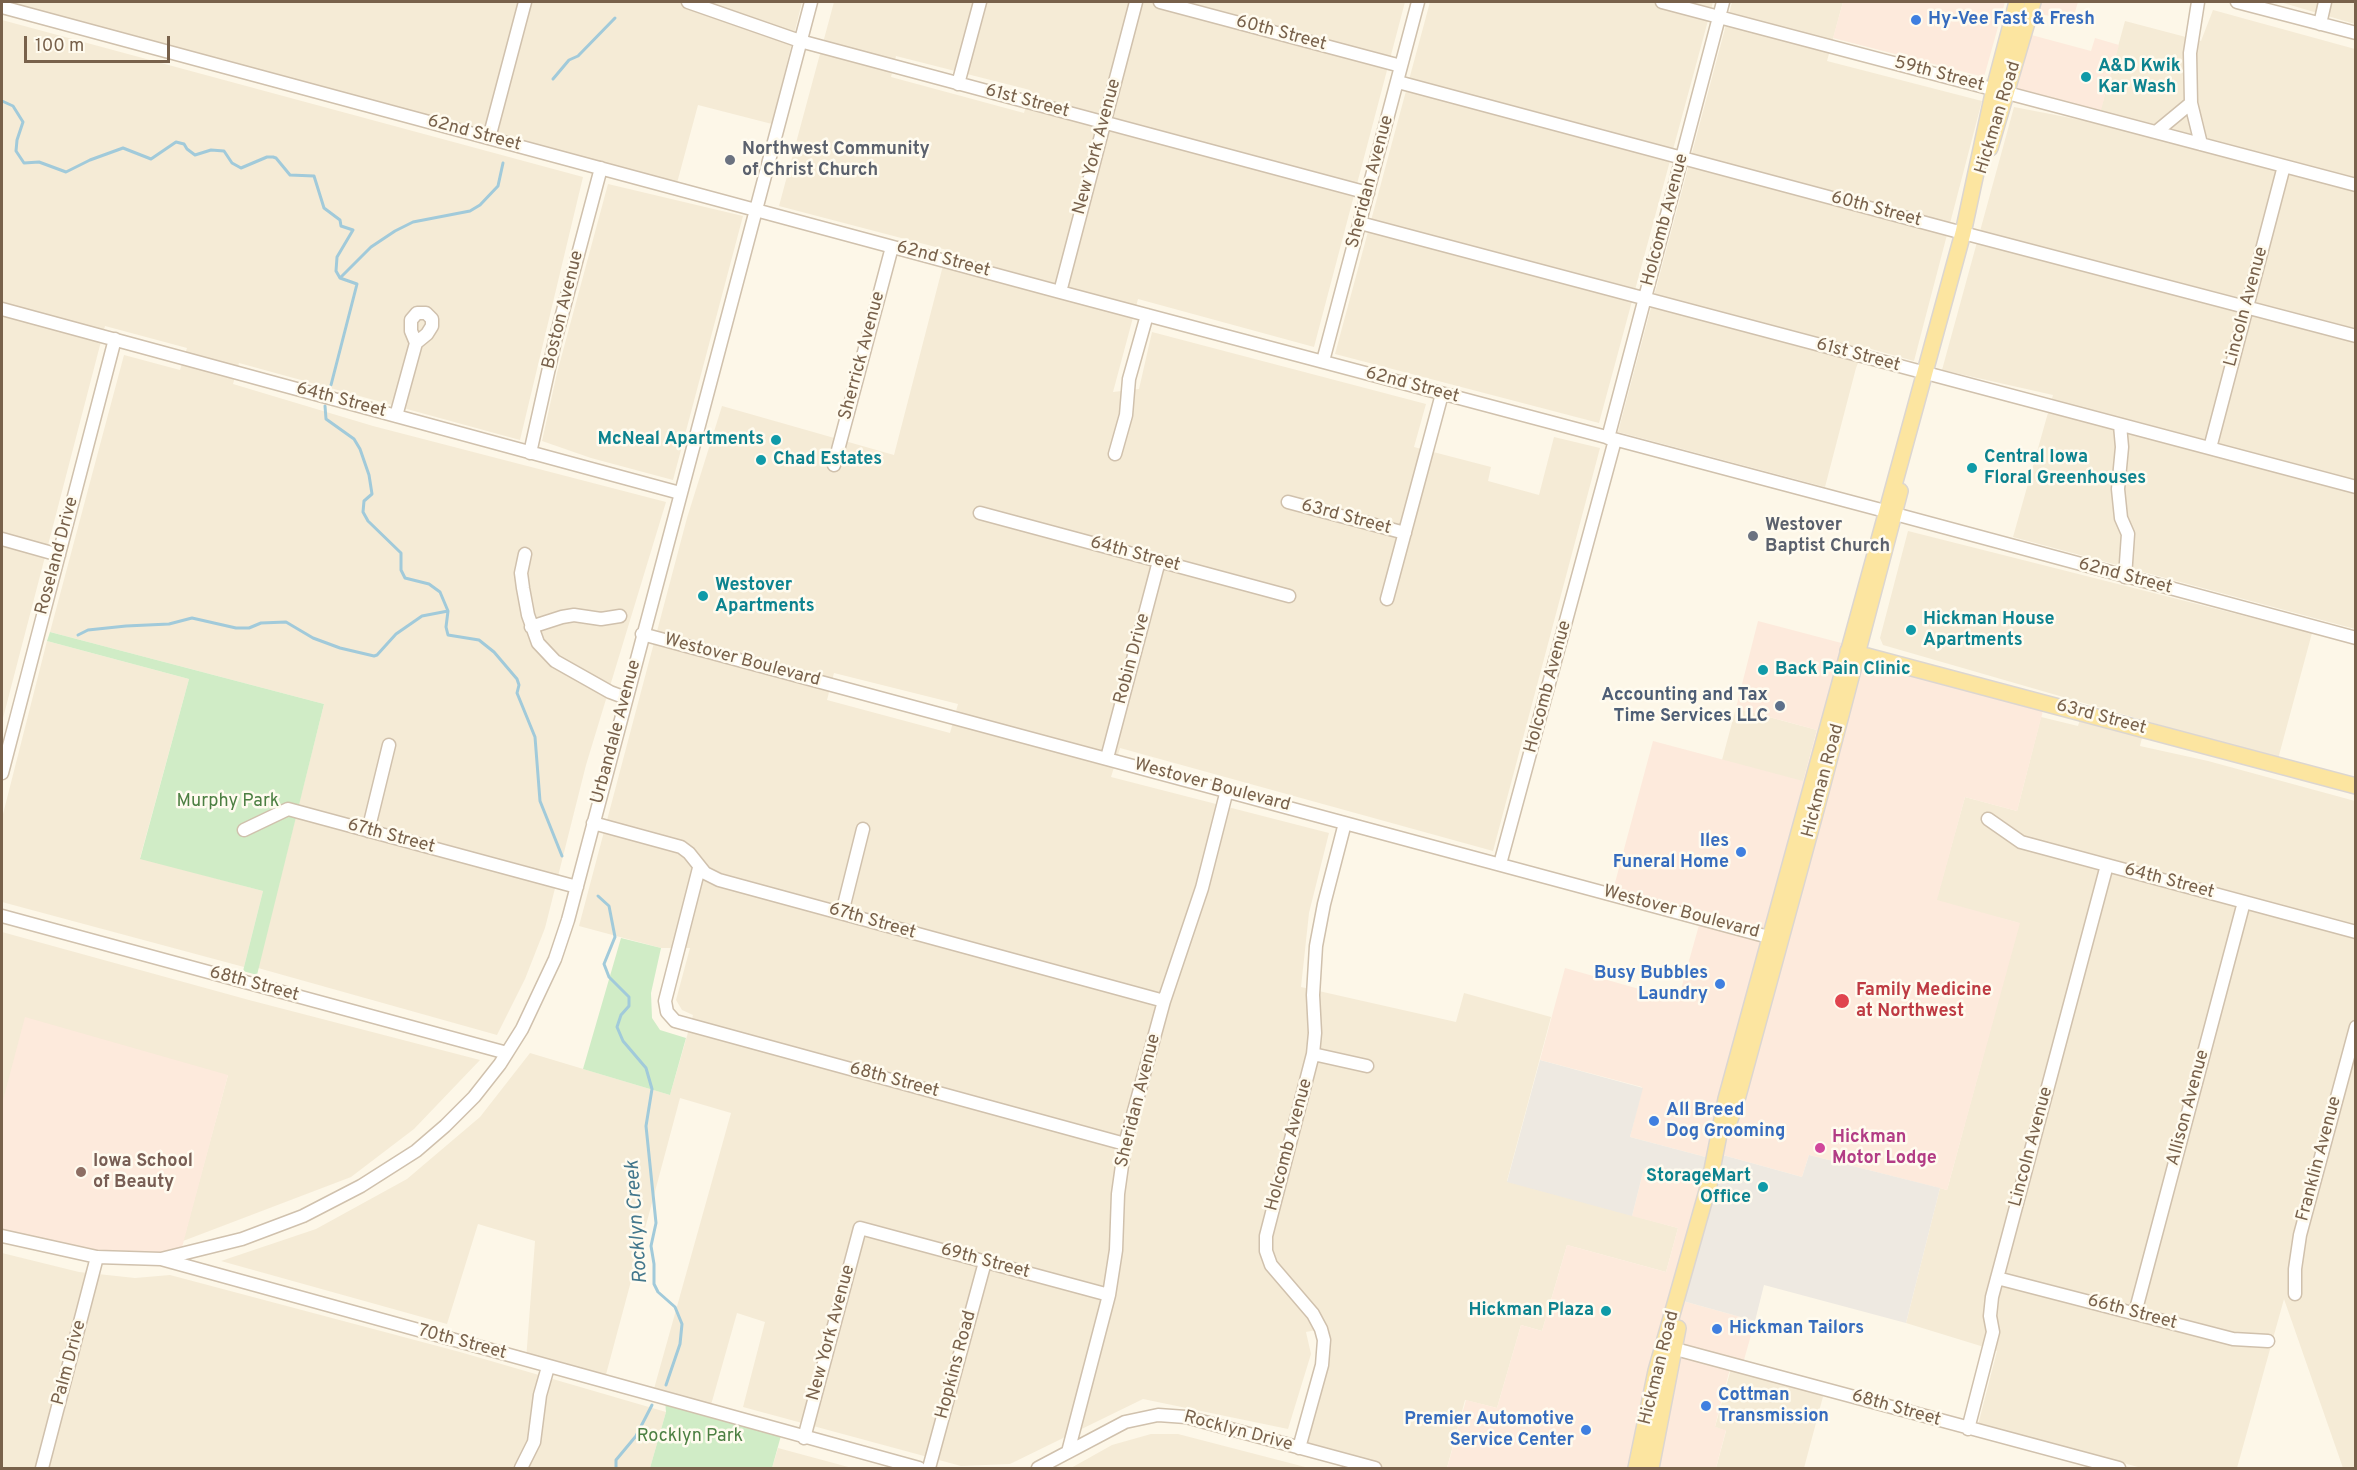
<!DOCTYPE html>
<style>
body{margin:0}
#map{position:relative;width:2357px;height:1470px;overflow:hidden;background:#fdf7e8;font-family:Overpass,sans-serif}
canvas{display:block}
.frame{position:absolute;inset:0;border:3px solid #78614b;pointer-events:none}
.scale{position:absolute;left:24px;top:36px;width:146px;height:27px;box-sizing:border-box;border:3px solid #78614b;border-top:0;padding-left:8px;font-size:18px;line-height:21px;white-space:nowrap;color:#78614b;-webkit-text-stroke:4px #fffbef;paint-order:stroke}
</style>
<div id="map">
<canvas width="2357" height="1470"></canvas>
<div class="frame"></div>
<div class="scale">100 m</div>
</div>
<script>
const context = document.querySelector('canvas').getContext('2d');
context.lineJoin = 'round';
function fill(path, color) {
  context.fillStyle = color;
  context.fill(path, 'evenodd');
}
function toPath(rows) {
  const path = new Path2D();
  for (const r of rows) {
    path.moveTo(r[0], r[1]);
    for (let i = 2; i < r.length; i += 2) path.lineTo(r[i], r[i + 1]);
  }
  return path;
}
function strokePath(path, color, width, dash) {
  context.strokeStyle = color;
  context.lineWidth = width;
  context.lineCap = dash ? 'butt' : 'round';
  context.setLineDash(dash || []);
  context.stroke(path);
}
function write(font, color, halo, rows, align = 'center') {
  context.font = font + ' Overpass,sans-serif';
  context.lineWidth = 5;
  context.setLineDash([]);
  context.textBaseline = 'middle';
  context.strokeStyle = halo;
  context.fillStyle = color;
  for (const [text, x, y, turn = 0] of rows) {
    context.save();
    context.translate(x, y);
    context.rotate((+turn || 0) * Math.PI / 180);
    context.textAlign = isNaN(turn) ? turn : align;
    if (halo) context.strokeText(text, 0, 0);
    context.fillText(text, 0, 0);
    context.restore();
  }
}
const residential = toPath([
 [9,2,802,2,772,124,698,105,677,183],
 [834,2,1405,2,1314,347,1138,299,1113,392,1139,389,1152,332,1426,404,1414,447,1491,467,1488,481,1539,495,1554,437,1600,448,1493,851,1120,748,1111,777,1329,833,1309,913,1301,987,1456,1022,1464,993,1551,1017,1507,1181,1678,1228,1666,1272,1567,1245,1542,1331,1521,1325,1497,1408,1465,1400,1447,1468,1375,1468,1299,1448,1322,1365,1321,1329,1306,1332,1311,1354,1288,1429,1143,1399,1010,1464,961,1466,743,1407,765,1322,737,1313,709,1412,652,1396,731,1113,680,1098,604,1382,526,1360,535,1241,478,1224,447,1324,221,1261,316,1229,407,1179,480,1117,530,1053,670,1095,693,1015,682,1010,676,1000,690,948,661,948,579,926,687,518,722,406,894,455,947,250,779,206],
 [896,56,1030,90,1024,113,891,77],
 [834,673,958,704,950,733,827,700],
 [1430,2,1713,2,1599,423,1335,354],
 [1732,2,1843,2,1827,61,1982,101,1914,361,1864,347,1856,368,1825,487,1618,432],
 [2280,2,2355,2,2355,24],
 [2213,10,2355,49,2355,629,2013,537,2053,395,1942,370,2014,107,2097,123,2125,21,2201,41],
 [2,20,583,177,520,440,239,363,233,384,373,426,666,502,586,765,545,928,525,979,497,1035,258,968,324,704,50,632,124,355,180,370,187,348,105,326,2,722],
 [608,184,743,216,673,480,591,458,542,441,557,373],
 [1908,531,2312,633,2278,759,1883,645,1880,638],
 [47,641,189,679,140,858,263,891,244,967,2,902,2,818],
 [1736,708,1817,730,1803,782,1722,760],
 [2082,713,2144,729,2140,746,2208,761,2355,801,2355,1468,2343,1468,2284,1299,2237,1468,2142,1468,1978,1425,1997,1351,1906,1323,1940,1188,1947,1190,2019,923,1936,901,1965,797,2017,811,2041,717,2078,726],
 [2,932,249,1000,480,1060,414,1129,351,1177,183,1241,228,1075,2,1104],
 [2,1253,79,1272,135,1278,170,1275,460,1352,666,1412,650,1468,2,1468],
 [1732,1365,1825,1389,1804,1468,1716,1468,1726,1431,1715,1427],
 [1151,1434,1178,1434,1309,1468,1071,1468,1112,1445],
 [778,1448,852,1468,772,1468]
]);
const commercial = toPath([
 [1843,2,2005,2,1984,77,1833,38],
 [2033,2,2078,2,2072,22,2030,11],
 [2024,33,2091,51,2095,38,2119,45,2099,117,2008,93],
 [1758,621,1849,645,1713,1159,1630,1137,1642,1087,1540,1060,1565,968,1678,1000,1701,918,1612,894,1653,741,1803,781,1817,730,1736,708],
 [1858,653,2045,703,2017,811,1965,797,1937,900,2020,923,1947,1190,1809,1155,1802,1177,1719,1154],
 [25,1017,228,1075,180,1255,132,1259,2,1236,2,1104],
 [1644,1168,1709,1185,1636,1468,1447,1468,1466,1400,1497,1408,1521,1325,1542,1331,1567,1245,1666,1272,1678,1228,1632,1216],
 [1683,1301,1755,1321,1742,1367,1731,1365,1717,1418,1715,1427,1726,1430,1716,1468,1651,1468]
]);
const industrial = toPath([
 [1540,1060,1643,1088,1630,1137,1713,1159,1719,1154,1802,1177,1809,1155,1940,1188,1906,1323,1764,1285,1755,1321,1683,1301,1708,1185,1644,1168,1632,1216,1507,1182]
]);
const green = toPath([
 [50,632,324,704,257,975,243,971,263,891,140,859,189,679,47,641],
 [621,938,661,948,651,993,652,1018,660,1030,686,1038,670,1095,583,1069],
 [665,1400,782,1432,772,1468,650,1468,666,1412]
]);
const stream = toPath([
 [553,79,569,60,578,56,615,18],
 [2,101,13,106,23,122,17,140,16,151,24,163,39,162,66,172,90,160,123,148,151,159,176,142,184,144,187,149,195,155,211,150,224,151,232,163,241,168,267,157,273,157,276,158,290,175,314,176,324,208,340,220,341,226,353,230,337,257,336,271,340,278,357,284,331,385],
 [340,278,371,247,395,231,413,222,470,211,480,205,498,186,503,163],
 [325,406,326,419,354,439,360,449,369,475,372,494,364,501,363,512,368,521,401,553,401,570,405,578,429,584,440,592,448,611,446,627,448,635,479,640,494,652,517,679,519,685,517,693,535,737,540,801,562,856],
 [78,635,88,630,126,626,169,624,192,618,236,628,249,628,261,623,286,622,313,638,340,648,374,656,377,655,396,634,422,616,448,611],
 [598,896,609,906,615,937,604,964,609,977,629,997,629,1006,621,1015,617,1027,623,1041,646,1068,652,1089,646,1126,656,1223,651,1246,654,1264,654,1284,658,1292,675,1307,682,1324,680,1344,666,1385],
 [616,1468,616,1460,636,1436,652,1405]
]);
const minor = toPath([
 [688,2,800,41,1368,193],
 [1160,2,1401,66],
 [1662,2,2356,185],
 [2198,2,2190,53,2191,103,2201,144],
 [2237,2,2356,33],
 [2,7,1060,292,1885,511],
 [2320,24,2325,2],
 [1398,82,1963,233,2356,336],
 [958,84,980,2],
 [2156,132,2191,103],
 [489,138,525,2],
 [1360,223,2356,487],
 [1060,292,1136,2],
 [2,309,680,493],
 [1323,361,1418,2],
 [396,416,416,343,427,334,432,326,432,319,426,313,417,313,411,320,411,331,416,343],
 [2120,425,2122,447,2118,489,2121,518,2128,534,2125,577],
 [1608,438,1723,2],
 [2210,448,2284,166],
 [530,453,555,341,601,168],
 [1115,454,1126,415,1129,379,1147,315],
 [834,465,892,247],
 [1288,502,1405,533],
 [980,513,1289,596],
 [1895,514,2356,638],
 [2,539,59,555],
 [525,554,521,573,523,588,528,615,538,643,555,661,610,692,626,698],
 [1387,599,1442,394],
 [531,627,562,617,574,615,601,619,620,616],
 [642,634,1776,939],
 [1107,758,1159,561],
 [2,773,115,339],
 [1988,819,2021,842,2356,932],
 [593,823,681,847,689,853,705,873,719,880,1164,1001],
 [244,830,288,809,577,887],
 [368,831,389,745],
 [1500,864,1615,440],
 [699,868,665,1001,667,1012,675,1021,1125,1144],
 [842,913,863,829],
 [2,916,507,1053],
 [1313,1054,1367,1066],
 [2,1236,97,1257,161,1259,919,1468],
 [161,1259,242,1239,303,1216,361,1186,416,1151,445,1126,474,1097,500,1064,522,1029,555,959,568,920,811,2],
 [1997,1278,2233,1339,2268,1341],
 [2295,1294,2295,1269,2300,1235,2356,1027],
 [2135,1313,2244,902],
 [1668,1347,2119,1468],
 [1968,1429,1993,1332,1990,1316,1992,1297,2107,865],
 [804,1438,860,1228,1109,1295],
 [1299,1448,1322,1365,1324,1340,1321,1329,1313,1314,1271,1265,1266,1251,1266,1236,1313,1054,1315,1033,1313,995,1316,946,1324,904,1345,823],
 [1068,1452,1109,1295,1116,1250,1118,1194,1125,1144,1164,1001,1202,888,1227,790],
 [42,1468,97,1257],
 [521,1468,534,1442,540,1395,548,1367],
 [929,1468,985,1262],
 [1038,1468,1125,1422,1158,1415,1186,1417,1375,1468]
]);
const major = toPath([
 [1990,148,2033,2],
 [1848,651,2356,786],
 [1728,1125,1738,1096,1816,810,1900,491],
 [1709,1185,1726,1099,1963,233,1994,89,2017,2],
 [1636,1468,1656,1371,1711,1177],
 [1651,1468,1678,1328]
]);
const markers = [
 [1916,20,6,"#3f7fe0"],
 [2086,77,6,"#0f9aa8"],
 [730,160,6,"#6b7280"],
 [776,440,6,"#0f9aa8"],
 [761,460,6,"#0f9aa8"],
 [1972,468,6,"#0f9aa8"],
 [1753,536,6,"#6b7280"],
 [703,596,6,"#0f9aa8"],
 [1911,630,6,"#0f9aa8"],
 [1763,670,6,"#0f9aa8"],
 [1780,706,6,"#5c6f8a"],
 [1741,852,6,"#3f7fe0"],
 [1720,984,6,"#3f7fe0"],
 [1842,1001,8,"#e0444e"],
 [1654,1121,6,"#3f7fe0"],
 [1820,1148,6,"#d1479c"],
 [81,1172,6,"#8d6e63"],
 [1763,1187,6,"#0f9aa8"],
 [1606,1311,6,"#0f9aa8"],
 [1717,1329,6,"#3f7fe0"],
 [1706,1406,6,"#3f7fe0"],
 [1586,1430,6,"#3f7fe0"]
];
const shopNames = [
 ["Hy-Vee Fast & Fresh",1928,20],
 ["Iles",1729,842,"right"],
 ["Funeral Home",1729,863,"right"],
 ["Busy Bubbles",1708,974,"right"],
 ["Laundry",1708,995,"right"],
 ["All Breed",1666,1111],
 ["Dog Grooming",1666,1132],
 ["Hickman Tailors",1729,1329],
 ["Cottman",1718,1396],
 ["Transmission",1718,1417],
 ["Premier Automotive",1574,1420,"right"],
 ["Service Center",1574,1441,"right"]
];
const streetNames = [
 ["60th Street",1281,34,15],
 ["59th Street",1939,75,15],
 ["61st Street",1027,102,15],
 ["Hickman Road",1999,118,-73],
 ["62nd Street",474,134,15],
 ["New York Avenue",1098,147,-75],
 ["Sheridan Avenue",1371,182,-75],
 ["60th Street",1876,210,15],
 ["Holcomb Avenue",1666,220,-75],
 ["62nd Street",943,260,15],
 ["Lincoln Avenue",2247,307,-75],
 ["Boston Avenue",564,310,-76],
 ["Sherrick Avenue",863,356,-75],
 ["61st Street",1858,356,15],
 ["62nd Street",1412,386,15],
 ["64th Street",341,401,15],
 ["63rd Street",1346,518,15],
 ["64th Street",1135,555,15],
 ["Roseland Drive",58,556,-75],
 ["62nd Street",2125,577,15],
 ["Robin Drive",1133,659,-75],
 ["Westover Boulevard",742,661,15],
 ["Holcomb Avenue",1549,687,-75],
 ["63rd Street",2101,718,15],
 ["Urbandale Avenue",617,732,-75],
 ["Hickman Road",1824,781,-75],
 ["Westover Boulevard",1212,786,15],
 ["67th Street",391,837,15],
 ["64th Street",2169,882,15],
 ["Westover Boulevard",1681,913,15],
 ["67th Street",872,922,16],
 ["68th Street",254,985,15],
 ["68th Street",894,1081,15],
 ["Sheridan Avenue",1139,1101,-76],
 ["Allison Avenue",2189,1108,-75],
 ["Holcomb Avenue",1290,1145,-75],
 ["Lincoln Avenue",2032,1147,-75],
 ["Franklin Avenue",2320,1159,-75],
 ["69th Street",985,1262,15],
 ["66th Street",2132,1313,15],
 ["New York Avenue",832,1333,-75],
 ["70th Street",462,1343,15],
 ["Palm Drive",70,1363,-75],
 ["Hopkins Road",957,1365,-75],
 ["Hickman Road",1660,1368,-76],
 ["68th Street",1896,1409,16],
 ["Rocklyn Drive",1238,1432,15]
];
const cultureNames = [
 ["A&D Kwik",2098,67],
 ["Kar Wash",2098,88],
 ["McNeal Apartments",764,440,"right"],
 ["Central Iowa",1984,458],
 ["Floral Greenhouses",1984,479],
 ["Chad Estates",773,460],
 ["Westover",715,586],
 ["Apartments",715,607],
 ["Hickman House",1923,620],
 ["Apartments",1923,641],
 ["Back Pain Clinic",1775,670],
 ["StorageMart",1751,1177,"right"],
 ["Office",1751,1198,"right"],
 ["Hickman Plaza",1594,1311,"right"]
];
const worshipNames = [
 ["Northwest Community",742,150],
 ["of Christ Church",742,171],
 ["Westover",1765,526],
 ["Baptist Church",1765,547]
];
const serviceNames = [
 ["Accounting and Tax",1768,696],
 ["Time Services LLC",1768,717]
];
const parkNames = [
 ["Murphy Park",228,802],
 ["Rocklyn Park",690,1437]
];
const healthNames = [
 ["Family Medicine",1856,991],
 ["at Northwest",1856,1012]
];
const hotelNames = [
 ["Hickman",1832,1138],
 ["Motor Lodge",1832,1159]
];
const educationNames = [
 ["Iowa School",93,1162],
 ["of Beauty",93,1183]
];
const waterNames = [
 ["Rocklyn Creek",638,1222,-94]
];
fill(residential, '#f5ebd6');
fill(commercial, '#fdeadc');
fill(industrial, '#eee9e1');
fill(green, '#d0ecc6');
strokePath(stream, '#a1cada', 3);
strokePath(minor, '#d0c1ad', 15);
strokePath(major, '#dcd6d0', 18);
strokePath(minor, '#fff', 12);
strokePath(major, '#fce5a0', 15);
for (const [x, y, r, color] of markers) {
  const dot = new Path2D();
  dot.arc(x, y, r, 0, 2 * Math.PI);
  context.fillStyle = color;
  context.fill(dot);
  strokePath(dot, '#fffbef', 2);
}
write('bold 18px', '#366cbe', '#fffbef', shopNames, 'left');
write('18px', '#78614b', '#fffbef', streetNames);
write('bold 18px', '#0d838f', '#fffbef', cultureNames, 'left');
write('bold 18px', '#5b616d', '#fffbef', worshipNames, 'left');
write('bold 18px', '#4e5e75', '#fffbef', serviceNames, 'right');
write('18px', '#4c7f42', '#fffbef', parkNames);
write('bold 18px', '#be3a42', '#fffbef', healthNames, 'left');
write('bold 18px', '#b23c85', '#fffbef', hotelNames, 'left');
write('bold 18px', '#785e54', '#fffbef', educationNames, 'left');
write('italic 20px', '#43778c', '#fffbef', waterNames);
</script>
